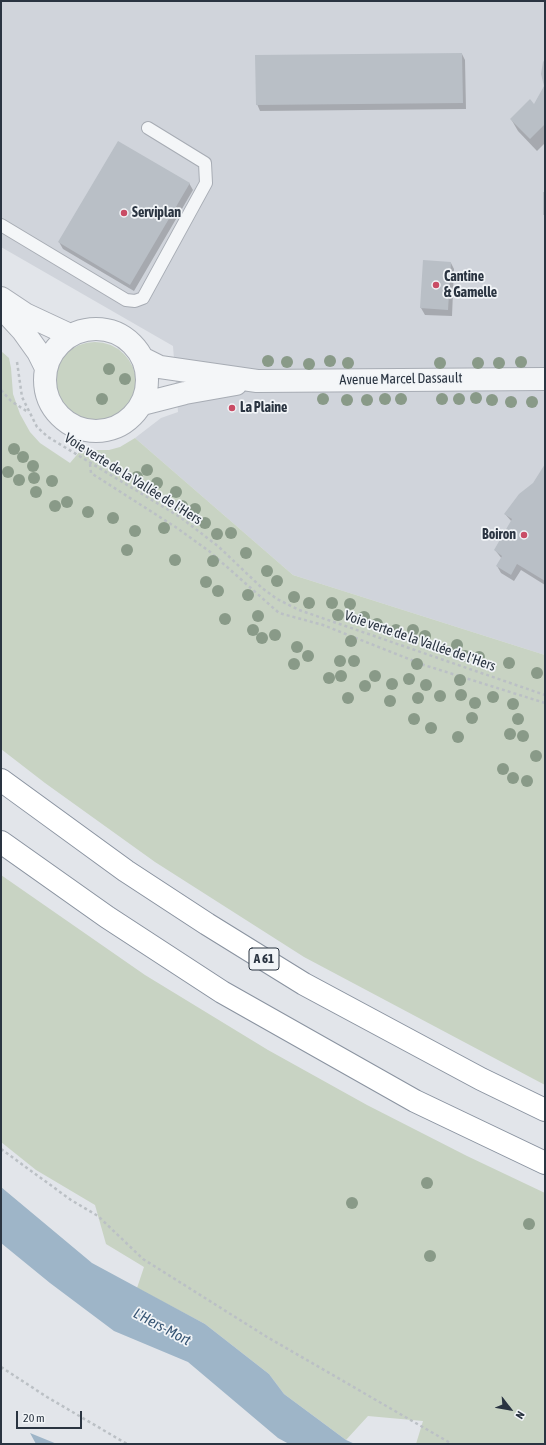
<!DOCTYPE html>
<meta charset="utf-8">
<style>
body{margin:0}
#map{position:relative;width:546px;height:1445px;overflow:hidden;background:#e2e5ea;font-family:"Asap Condensed",sans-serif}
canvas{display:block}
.frame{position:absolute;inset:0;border:2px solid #2a3441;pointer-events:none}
.north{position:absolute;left:490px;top:1389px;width:40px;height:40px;-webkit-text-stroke:3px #f1f4f7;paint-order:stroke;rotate:121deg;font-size:11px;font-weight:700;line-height:16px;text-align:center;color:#2a3441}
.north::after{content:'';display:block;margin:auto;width:14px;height:18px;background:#2a3441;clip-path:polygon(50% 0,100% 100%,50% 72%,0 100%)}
.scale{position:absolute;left:16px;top:1411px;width:66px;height:18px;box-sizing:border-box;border:2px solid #2a3441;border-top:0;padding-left:5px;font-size:12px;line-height:14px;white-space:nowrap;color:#2a3441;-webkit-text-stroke:3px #f1f4f7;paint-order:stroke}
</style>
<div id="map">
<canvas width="546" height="1445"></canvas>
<div class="frame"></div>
<div class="north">N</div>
<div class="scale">20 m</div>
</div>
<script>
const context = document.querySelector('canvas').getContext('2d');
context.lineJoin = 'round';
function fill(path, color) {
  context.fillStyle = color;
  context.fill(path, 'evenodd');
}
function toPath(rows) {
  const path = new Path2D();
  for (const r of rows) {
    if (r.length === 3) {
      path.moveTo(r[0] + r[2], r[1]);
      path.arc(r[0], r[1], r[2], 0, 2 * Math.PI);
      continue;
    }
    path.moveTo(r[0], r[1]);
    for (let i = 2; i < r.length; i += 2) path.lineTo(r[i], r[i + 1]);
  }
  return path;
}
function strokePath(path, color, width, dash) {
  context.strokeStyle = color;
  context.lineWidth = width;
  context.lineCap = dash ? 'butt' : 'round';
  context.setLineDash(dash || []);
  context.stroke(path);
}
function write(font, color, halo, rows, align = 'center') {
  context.font = font + ' "Asap Condensed",sans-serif';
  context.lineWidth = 3.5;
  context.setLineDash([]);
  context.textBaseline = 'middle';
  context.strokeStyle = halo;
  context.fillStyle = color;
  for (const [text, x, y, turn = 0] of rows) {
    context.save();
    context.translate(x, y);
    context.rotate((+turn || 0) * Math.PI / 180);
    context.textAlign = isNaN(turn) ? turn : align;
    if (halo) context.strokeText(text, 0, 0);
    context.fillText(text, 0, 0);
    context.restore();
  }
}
const built = toPath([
 [1,1,545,1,545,655,293,575,135,438,161,418,178,412,173,346,1,247]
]);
const green = toPath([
 [95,383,41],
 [1,351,9,358,11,368,13,394,20,414,30,432,40,443,70,463,81,450,109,450,120,447,135,438,293,575,545,655,545,1085,304,957,155,862,45,783,1,749],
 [1,875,145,975,268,1050,367,1105,467,1156,545,1193,545,1444,416,1444,423,1421,368,1416,346,1440,284,1394,269,1374,205,1324,137,1288,144,1267,106,1244,95,1205,36,1170,1,1142]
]);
const water = toPath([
 [1,1187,92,1263,205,1324,269,1374,284,1394,346,1440,355,1444,289,1444,278,1438,188,1362,114,1331,50,1283,1,1243],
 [30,1433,57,1444,36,1444]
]);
const shadow = toPath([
 [462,54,465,60,466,109,260,111,257,104],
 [545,60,545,143,537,151,518,131,511,119,535,106,545,86],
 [189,183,193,190,134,291,63,249,59,242],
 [424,261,451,263,454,269,452,316,425,315,421,308],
 [545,466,545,585,521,570,514,581,501,573,497,566,502,559,495,550,512,522,505,514,534,484]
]);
const building = toPath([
 [462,53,463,103,256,105,255,55],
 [545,59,545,124,530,139,510,119,530,99,534,104,544,86,541,74,543,62],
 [118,141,190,183,130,285,58,242],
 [543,192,545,192,545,215,543,215],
 [423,260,451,262,448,310,420,308],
 [545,464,545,581,517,564,511,575,496,566,502,556,494,550,512,519,504,514,519,494,533,483]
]);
const path = toPath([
 [17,362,22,397,37,427,48,437,180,517,219,547,262,588,277,599,299,610,545,695],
 [1,390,11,401,28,412],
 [90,464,91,473,177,528,209,551,279,613,323,625,424,665,545,703],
 [1,1149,71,1200,98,1216,143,1259,267,1337,452,1444],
 [1,1367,47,1397,127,1444]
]);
const service = toPath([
 [1,225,126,300,135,301,143,298,206,183,205,163,148,128]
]);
const tertiary = toPath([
 [1,298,25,314,70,335],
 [1,307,23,331,38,352,46,368],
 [96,380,51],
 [142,358,160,367,257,381,545,379],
 [142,404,185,393,236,384]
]);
const motorway = toPath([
 [1,780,126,871,207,924,304,984,481,1079,545,1110],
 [1,842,107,917,222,992,415,1101,545,1163]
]);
const trees = [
 [268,361],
 [330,361],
 [287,362],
 [521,362],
 [348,363],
 [440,363],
 [478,363],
 [499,363],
 [309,364],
 [109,369],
 [125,379],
 [476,398],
 [102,399],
 [323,399],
 [385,399],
 [401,399],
 [442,399],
 [459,399],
 [347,400],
 [367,400],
 [492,400],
 [511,402],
 [532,402],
 [14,449],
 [23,457],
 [33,466],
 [147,470],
 [8,472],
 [137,477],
 [34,478],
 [19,480],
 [52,481],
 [157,483],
 [36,492],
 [176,492],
 [67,502],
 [55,506],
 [182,506],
 [195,509],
 [88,512],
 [113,518],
 [205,523],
 [164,528],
 [135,531],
 [231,533],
 [217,534],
 [127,550],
 [246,553],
 [175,560],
 [213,561],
 [267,571],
 [277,581],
 [206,582],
 [218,591],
 [248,595],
 [294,597],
 [309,603],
 [332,603],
 [350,604],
 [338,615],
 [258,616],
 [364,617],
 [225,619],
 [377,624],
 [253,630],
 [396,630],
 [413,630],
 [275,635],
 [425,636],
 [262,638],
 [351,641],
 [457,645],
 [297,647],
 [308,656],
 [465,656],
 [479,657],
 [340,661],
 [354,661],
 [509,663],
 [294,664],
 [417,664],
 [537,673],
 [341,676],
 [375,676],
 [329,678],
 [409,679],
 [460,680],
 [392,684],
 [426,685],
 [365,686],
 [461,695],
 [440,696],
 [493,697],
 [348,698],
 [418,698],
 [390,701],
 [475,703],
 [513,704],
 [472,718],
 [414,719],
 [518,719],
 [431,728],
 [510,734],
 [523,736],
 [458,737],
 [536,756],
 [503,769],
 [513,778],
 [527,781],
 [427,1183],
 [352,1203],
 [529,1224],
 [430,1256]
];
const markers = [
 [124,213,4,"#c94c65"],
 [436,285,4,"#c94c65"],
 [232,408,4,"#c94c65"],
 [524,535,4,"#c94c65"]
];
const shields = [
 [264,959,30]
];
const shieldNames = [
 ["A 61",264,959]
];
const poiNames = [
 ["Serviplan",132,213],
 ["Cantine",444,277],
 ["& Gamelle",444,293],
 ["La Plaine",240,408],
 ["Boiron",516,535,"right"]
];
const streetNames = [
 ["Avenue Marcel Dassault",401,379,-1],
 ["Voie verte de la Vallée de l'Hers",133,479,32],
 ["Voie verte de la Vallée de l'Hers",420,641,19]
];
const waterNames = [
 ["L'Hers-Mort",162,1327,28]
];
fill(built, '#d0d4db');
fill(green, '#c8d3c3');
fill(water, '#9eb5c8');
fill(shadow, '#0003');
fill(building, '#b9bfc6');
strokePath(service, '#a7acb4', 14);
strokePath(tertiary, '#a7acb4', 24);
strokePath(motorway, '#8a93a0', 24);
strokePath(path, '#bbc0c5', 2.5, [3, 3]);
strokePath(service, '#f4f6f8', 12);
strokePath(tertiary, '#f4f6f8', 22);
strokePath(motorway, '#fff', 22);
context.fillStyle = '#899a88';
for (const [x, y] of trees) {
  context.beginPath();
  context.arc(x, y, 6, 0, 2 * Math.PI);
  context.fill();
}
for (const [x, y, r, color] of markers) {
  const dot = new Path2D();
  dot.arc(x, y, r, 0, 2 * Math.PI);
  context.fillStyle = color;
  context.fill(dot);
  strokePath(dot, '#f1f4f7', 1.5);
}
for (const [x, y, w] of shields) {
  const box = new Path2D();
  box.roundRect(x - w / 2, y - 11, w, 22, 3);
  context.fillStyle = '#f1f4f7';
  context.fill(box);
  strokePath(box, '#2a3441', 1);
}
write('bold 13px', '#2a3441', null, shieldNames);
write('bold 14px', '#2a3441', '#f1f4f7', poiNames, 'left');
write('14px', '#2a3441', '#f1f4f7', streetNames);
write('italic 15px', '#365473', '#f1f4f7', waterNames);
</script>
